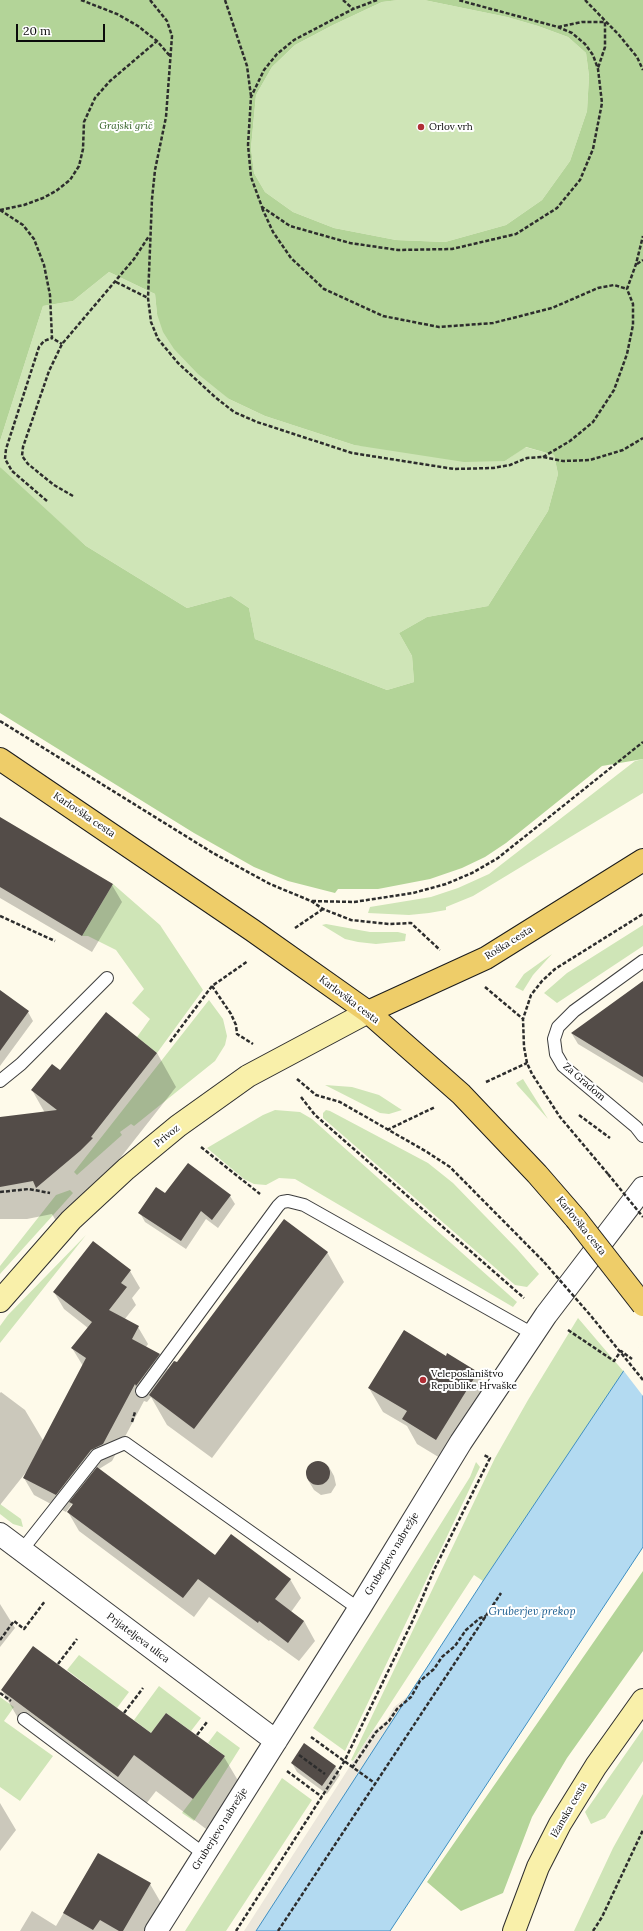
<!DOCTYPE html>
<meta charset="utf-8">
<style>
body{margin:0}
#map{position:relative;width:643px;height:1931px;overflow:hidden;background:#fefaea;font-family:Lora,serif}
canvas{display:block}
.scale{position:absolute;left:16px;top:24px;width:89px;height:18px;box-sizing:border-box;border:2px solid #0b0b0b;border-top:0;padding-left:5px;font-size:12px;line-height:14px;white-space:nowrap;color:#0b0b0b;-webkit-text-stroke:3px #fff;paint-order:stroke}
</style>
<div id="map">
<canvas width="643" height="1931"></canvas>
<div class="scale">20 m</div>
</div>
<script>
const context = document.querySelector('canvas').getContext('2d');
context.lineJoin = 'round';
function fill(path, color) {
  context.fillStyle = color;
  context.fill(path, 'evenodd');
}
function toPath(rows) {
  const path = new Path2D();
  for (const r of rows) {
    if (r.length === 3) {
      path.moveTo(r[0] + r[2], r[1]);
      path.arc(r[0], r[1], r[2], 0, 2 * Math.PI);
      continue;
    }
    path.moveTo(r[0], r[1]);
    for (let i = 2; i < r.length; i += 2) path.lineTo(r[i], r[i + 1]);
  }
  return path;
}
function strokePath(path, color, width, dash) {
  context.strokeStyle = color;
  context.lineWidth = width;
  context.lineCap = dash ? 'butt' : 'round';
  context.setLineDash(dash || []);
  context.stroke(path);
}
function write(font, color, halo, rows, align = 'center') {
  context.font = font + ' Lora,serif';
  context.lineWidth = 4;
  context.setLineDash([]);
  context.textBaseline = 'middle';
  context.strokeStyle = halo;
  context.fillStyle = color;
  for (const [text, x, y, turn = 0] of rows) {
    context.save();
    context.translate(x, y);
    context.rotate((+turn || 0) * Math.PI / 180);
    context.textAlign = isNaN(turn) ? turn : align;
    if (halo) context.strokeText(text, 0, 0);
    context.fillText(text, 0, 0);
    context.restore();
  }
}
const green = toPath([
 [399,0,424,0,507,17,538,26,568,37,586,53,589,76,587,111,570,161,542,200,506,225,445,242,396,240,334,228,293,212,265,192,254,173,251,148,256,95,272,67,295,45,333,25,382,2],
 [109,272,155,294,157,314,229,399,265,416,354,445,505,461,525,447,554,455,558,474,548,511,488,606,427,617,399,633,412,656,414,682,387,690,255,639,249,608,231,596,187,608,86,546,4,473,0,467,0,441,43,306,73,301],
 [643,759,643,793,473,896,446,907,446,910,429,913,409,915,368,913,370,907,431,897,458,888,489,874,635,761],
 [113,884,160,925,203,990,157,1053,137,1037,150,1019,132,1003,144,989,116,950,88,936,82,936],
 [326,924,370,932,398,932,406,934,405,941,376,944,358,942,345,939,322,925],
 [643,925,643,946,637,950,557,1003,544,993,567,973],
 [552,954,533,975,523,991,515,987,524,974],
 [209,1000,223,1019,227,1036,225,1045,215,1061,134,1126,131,1124,120,1132,122,1135,77,1175,74,1172],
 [523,1079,548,1119,518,1086,516,1083],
 [325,1085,352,1087,379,1095,402,1110,389,1114,380,1113],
 [275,1110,300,1112,312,1119,517,1302,513,1307,295,1179,279,1178,266,1185,254,1184,244,1179,207,1148,263,1115],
 [326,1110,330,1111,428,1163,453,1183,517,1249,539,1274,527,1287,515,1285,323,1118,323,1113],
 [70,1190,73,1193,0,1274,0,1266,56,1195],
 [86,1235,0,1343,0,1326,8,1315],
 [578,1318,624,1372,483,1581,474,1575,353,1761,351,1760,495,1458,528,1400],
 [476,1462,480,1467,345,1751,313,1728,470,1477],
 [0,1504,21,1519,23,1527,13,1524,0,1514],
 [79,1655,129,1692,117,1708,67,1670],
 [159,1686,201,1718,191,1731,166,1713,151,1733,134,1720],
 [0,1697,14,1707,4,1721,53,1756,20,1801,0,1787],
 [643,1729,643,1761,605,1818,591,1824,585,1812],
 [217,1731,240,1748,194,1821,182,1813,225,1756,208,1743],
 [282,1778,312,1800,226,1931,185,1931],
 [643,1794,643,1931,574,1931,613,1848]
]);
const forest = toPath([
 [0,0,399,0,382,2,333,25,295,45,272,67,256,95,251,148,254,173,265,192,293,212,334,228,396,240,445,242,506,225,542,200,570,161,587,111,589,76,586,53,568,37,538,26,507,17,424,0,643,0,643,759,602,766,506,843,485,857,462,868,430,879,378,889,338,889,335,893,288,881,254,867,194,833,0,713,0,467,86,546,187,608,231,596,249,608,255,639,387,690,414,682,412,656,399,633,427,617,488,606,548,511,558,474,554,455,526,447,505,461,464,462,354,445,265,416,229,399,198,374,174,349,163,332,157,314,155,294,109,272,73,301,43,306,0,441],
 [643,1571,643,1651,567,1758,532,1817,503,1893,461,1911,427,1882]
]);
const plaza = toPath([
 [431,1668,287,1931,244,1931,372,1732,387,1720,394,1707,408,1696,418,1680]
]);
const water = toPath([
 [643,1342,643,1547,390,1931,256,1931,483,1581,643,1342]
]);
const pier = toPath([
 [643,1340,643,1396,623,1370]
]);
const shadow = toPath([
 [0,825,112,885,122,902,92,952,0,898],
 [643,981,643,1083,578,1044,572,1034],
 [0,992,28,1012,33,1021,0,1066],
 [157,1053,176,1087,110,1171,56,1221,52,1214,27,1219,0,1219,0,1118,45,1113,32,1090,60,1071],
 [165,1195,230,1196,235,1204,218,1228,206,1219,186,1249,145,1222,140,1213],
 [327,1252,344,1282,212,1458,167,1425,151,1397,147,1402,144,1401,112,1461,99,1469,216,1557,290,1579,301,1598,291,1612,304,1621,315,1641,299,1661,270,1640,269,1641,209,1597,194,1617,79,1531,68,1512,73,1506,72,1504,66,1512,34,1495,24,1478,27,1471,0,1505,0,1393,1,1392,25,1410,44,1442,83,1366,72,1348,88,1328,64,1309,54,1292,130,1271,140,1288,132,1298,136,1305,124,1320,138,1327,148,1344,146,1347,159,1354,168,1370],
 [446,1357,477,1373,491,1397,450,1464,417,1444,407,1426,383,1412,369,1388],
 [321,1462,329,1467,334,1476,336,1485,331,1493,321,1495,314,1490,308,1480,307,1471,312,1463],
 [0,1604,15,1628,0,1647],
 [2,1690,151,1734,167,1714,224,1757,246,1794,214,1835,156,1791,139,1813,23,1727],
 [292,1763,335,1766,340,1775,327,1794,297,1772],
 [0,1803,16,1830,0,1851],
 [98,1854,150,1884,171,1920,164,1931,20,1931,32,1911,56,1926]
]);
const building = toPath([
 [0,817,113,884,82,936,0,887],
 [643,981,643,1077,571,1033],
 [0,990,29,1011,0,1051],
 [106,1012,157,1053,91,1137,93,1138,80,1151,36,1188,33,1181,0,1187,0,1117,57,1110,31,1090,52,1064,60,1070],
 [188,1163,231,1195,212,1220,201,1211,181,1241,138,1213,156,1187,165,1193],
 [284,1219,328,1252,194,1429,149,1395,174,1361,177,1362],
 [93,1241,131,1270,121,1283,127,1287,109,1310,139,1326,132,1339,160,1354,136,1386,135,1384,103,1444,91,1450,56,1495,23,1478,86,1358,71,1348,92,1322,53,1292],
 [404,1330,446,1356,447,1353,478,1372,436,1440,402,1419,407,1411,368,1388],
 [318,1473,12],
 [97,1467,215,1555,231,1534,291,1579,275,1599,304,1621,288,1643,259,1621,258,1623,198,1579,183,1598,67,1512,73,1504,69,1502],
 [33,1646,151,1733,166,1713,225,1756,193,1799,134,1755,118,1777,1,1690],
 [304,1743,336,1766,322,1786,291,1763],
 [98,1853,151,1883,123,1931,119,1931,100,1920,93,1930,63,1913]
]);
const path = toPath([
 [81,0,117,14,138,26,157,41,170,56],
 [150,0,167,21,172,36,166,117,155,170,152,199,148,298,151,322,158,339,178,363,215,397,234,412,257,422,352,453,454,469,493,468,510,465,527,458,543,457,563,461,590,460,623,450,643,438],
 [225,0,247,66,251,96],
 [343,0,353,9],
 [377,0,353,9,294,40,277,54,264,70,251,97,248,145,251,177,262,207,290,226,350,243,398,250,452,249,516,234,557,208,580,180,593,149,602,103,598,69,593,55,585,44,572,33,558,27,458,0],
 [585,0,619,35,637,57,643,70],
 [558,27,582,22,605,22,605,47,598,68],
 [262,208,273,232,291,258,324,289,383,316,439,327,493,323,552,308,598,288,614,285,627,289],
 [0,210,24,205,43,198,56,191,70,180,79,166,83,149,84,122,95,98,110,81,157,41],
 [0,210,23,225,34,239,44,265,50,295,52,338,62,344],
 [637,264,643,260],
 [116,282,148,298],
 [543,457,570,441,593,422,614,390,627,354,633,325,633,304,627,289,636,264,643,236],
 [73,496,54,485,28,464,22,456,23,447,49,371,62,344,134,259,149,236],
 [47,501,12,471,5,459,6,449,39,347,44,341,52,338],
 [0,721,213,853,270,884,311,901,323,909,351,920,389,924,411,923,440,950],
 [312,901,354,902,413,893,446,884,472,873,498,858,643,742],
 [0,916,55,941],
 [295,928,323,909],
 [212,986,231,1014,236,1025,237,1034,253,1044],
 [485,987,523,1019],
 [170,1042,212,986,248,961],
 [297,1079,316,1095,340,1102,427,1152,450,1167,544,1262],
 [486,1082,527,1063],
 [301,1097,315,1115,524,1298],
 [579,1115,610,1138],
 [387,1130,435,1107],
 [201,1147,260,1194],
 [608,1174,560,1117,532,1074,527,1063,524,1047,523,1019,531,995,542,981,555,969,643,914],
 [0,1192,29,1189,50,1193],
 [568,1330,614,1361,621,1351,632,1359],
 [132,1422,135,1412],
 [0,1640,14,1621,24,1629,45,1601],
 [58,1664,77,1639],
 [0,1693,11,1701],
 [124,1713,143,1688],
 [197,1735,207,1722],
 [311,1737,376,1784],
 [299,1755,325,1774],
 [352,1768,376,1732,389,1721,397,1709,411,1697,420,1681,434,1669,442,1657,455,1646,466,1630,480,1618,486,1616],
 [287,1771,322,1797],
 [236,1931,344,1762,413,1620,434,1570,490,1458,484,1455],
 [278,1931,501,1593],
 [593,1931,602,1917,643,1830]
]);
const lane = toPath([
 [643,961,574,1011,558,1027,554,1039,556,1054,563,1066,636,1127,643,1136],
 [0,1081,21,1064,107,978],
 [142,1391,278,1206,282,1202,288,1201,304,1205,533,1334],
 [22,1550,97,1455,125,1443,359,1609],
 [24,1719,204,1854]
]);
const street = toPath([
 [0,1534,276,1741],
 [156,1931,359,1609,461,1442,546,1315,643,1188]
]);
const secondary = toPath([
 [0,1301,71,1220,126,1169,178,1126,248,1076,368,1012],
 [514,1931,538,1867,560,1824,596,1766,643,1700]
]);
const primary = toPath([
 [0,759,252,930,368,1012,461,1094,537,1174,576,1219],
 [368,1012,486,958,643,860]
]);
const pathBridge = toPath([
 [608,1174,643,1217],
 [544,1262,591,1316,643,1380]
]);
const primaryBridge = toPath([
 [576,1219,643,1305]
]);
const markers = [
 [421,127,4,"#b02e35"],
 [423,1380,4,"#b02e35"]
];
const parkNames = [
 ["Grajski grič",126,126]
];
const poiNames = [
 ["Orlov vrh",429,127],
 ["Veleposlaništvo",431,1374],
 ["Republike Hrvaške",431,1386]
];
const streetNames = [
 ["Karlovška cesta",84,815,34],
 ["Roška cesta",509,943,-32],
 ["Karlovška cesta",349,1000,37],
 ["Za Gradom",584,1082,41],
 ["Privoz",167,1136,-39],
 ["Karlovška cesta",581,1226,51],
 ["Gruberjevo nabrežje",392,1554,-59],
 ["Prijateljeva ulica",138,1638,37],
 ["Ižanska cesta",569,1810,-60],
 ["Gruberjevo nabrežje",220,1829,-58]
];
const waterNames = [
 ["Gruberjev prekop",532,1612]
];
fill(green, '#cfe5b7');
fill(forest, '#b3d498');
fill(plaza, '#ece7db');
fill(water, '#b3daf1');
strokePath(water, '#3f8fc2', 1);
fill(pier, '#fefaea');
fill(shadow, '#0003');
fill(building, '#534c48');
strokePath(lane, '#3e3e3e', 14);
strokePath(street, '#3e3e3e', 24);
strokePath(secondary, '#2d2d2d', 24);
strokePath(primary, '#1c1c1c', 24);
strokePath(path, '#2d2d2d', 2.5, [4, 2]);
strokePath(lane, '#fff', 12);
strokePath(street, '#fff', 22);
strokePath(secondary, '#f9f0aa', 22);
strokePath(primary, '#eecd69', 22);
strokePath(primaryBridge, '#1c1c1c', 24, []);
strokePath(pathBridge, '#2d2d2d', 2.5, [4, 2]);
strokePath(primaryBridge, '#eecd69', 22);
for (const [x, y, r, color] of markers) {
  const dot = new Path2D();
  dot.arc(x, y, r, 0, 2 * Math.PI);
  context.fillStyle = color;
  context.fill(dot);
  strokePath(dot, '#fff', 1.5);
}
write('italic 10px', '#2e5d21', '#fff', parkNames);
write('10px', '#0b0b0b', '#fff', poiNames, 'left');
write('10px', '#0b0b0b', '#fff', streetNames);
write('italic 11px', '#1e6092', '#fff', waterNames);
</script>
